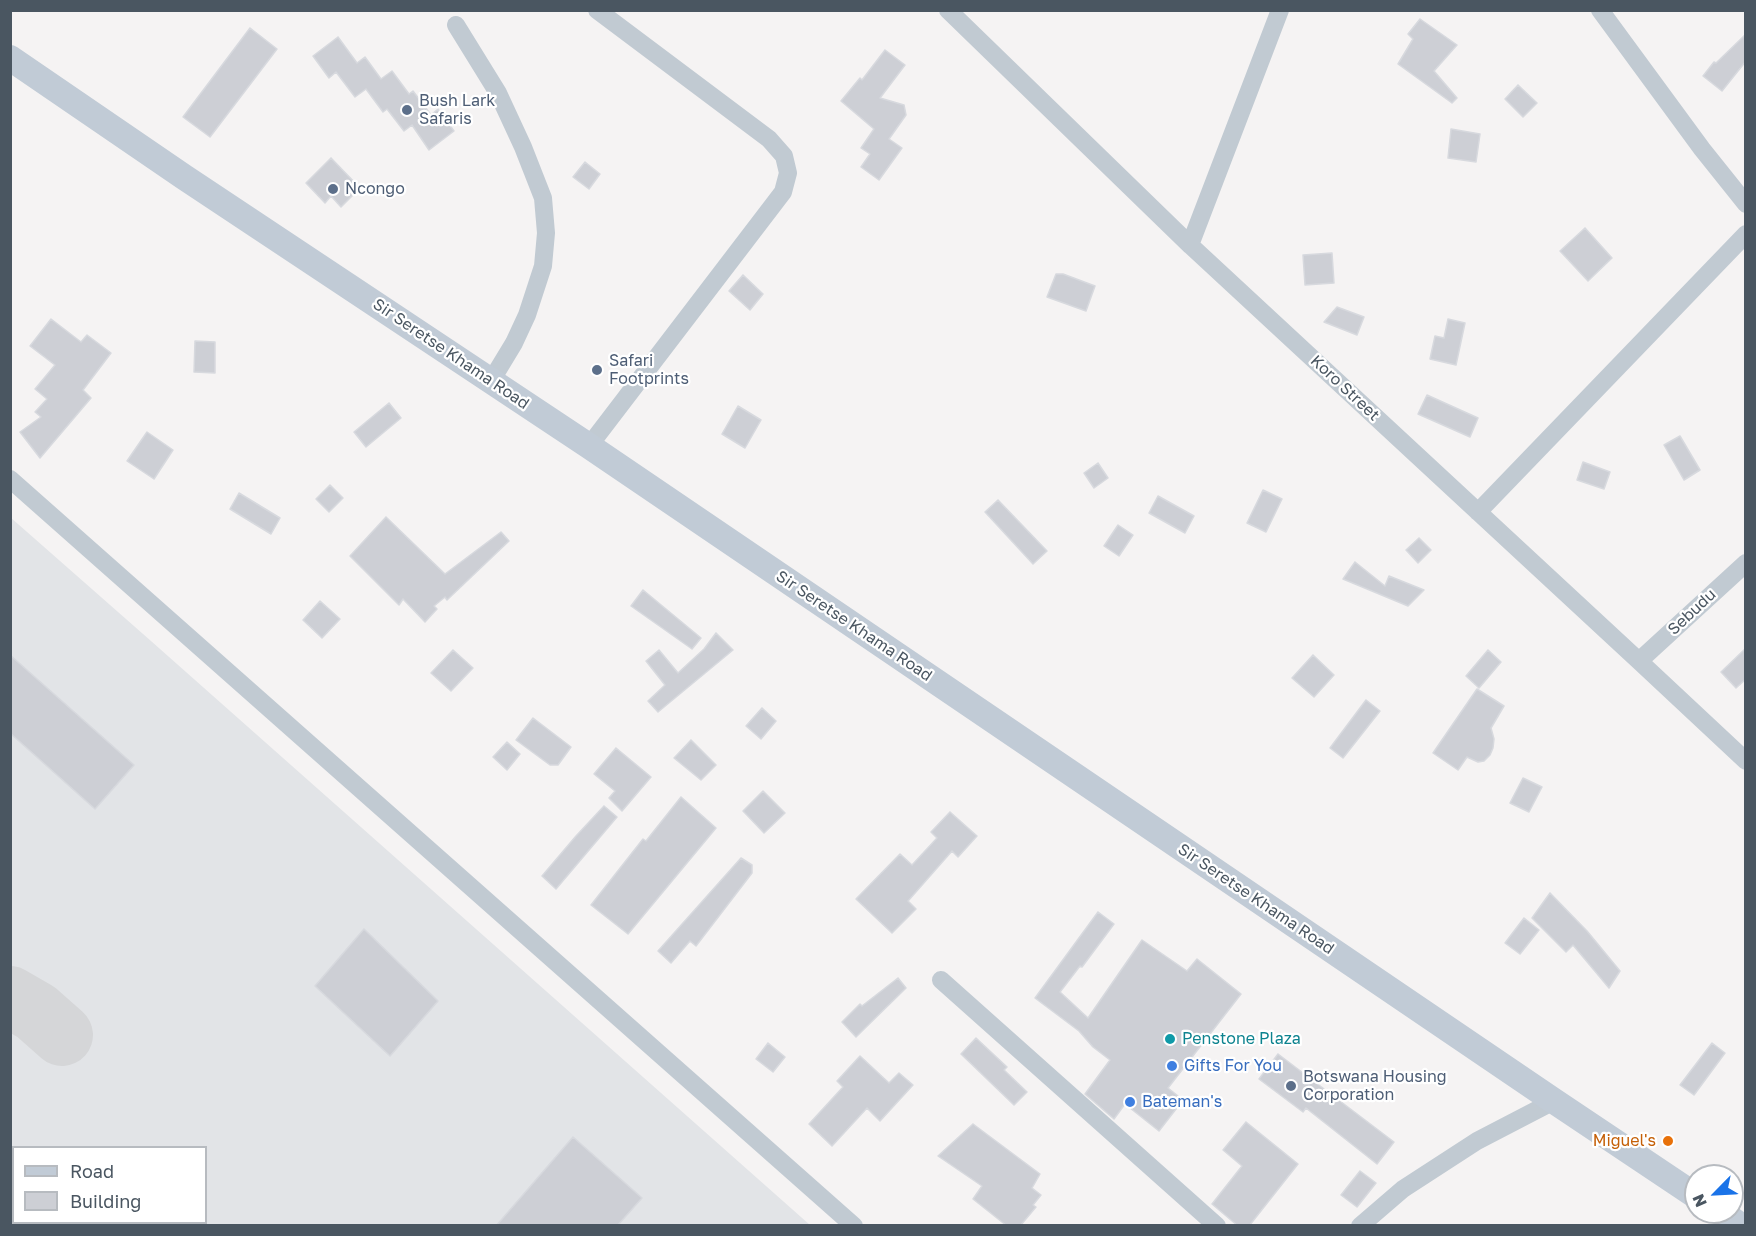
<!DOCTYPE html>
<style>
body{margin:0}
#map{position:relative;width:1756px;height:1236px;overflow:hidden;background:#f5f3f3;font-family:"Golos Text",sans-serif}
canvas{display:block}
.frame{position:absolute;inset:0;border:12px solid #4a5661;pointer-events:none}
.legend{position:absolute;left:12px;top:1146px;width:195px;height:78px;box-sizing:border-box;background:#fff;border:2px solid #b7bbc0;margin:0;padding:8px 10px;list-style:none;font-size:18px;color:#4a5661}
.legend li{display:flex;align-items:center;gap:12px;height:30px}
.legend b{width:30px;border:2px solid #b7bbc0}
.north{position:absolute;left:1684px;top:1164px;width:60px;height:60px;box-sizing:border-box;background:#fff;border:2px solid #b7bbc0;border-radius:50%;rotate:246deg;font-size:16px;font-weight:700;line-height:24px;text-align:center;color:#4a5661}
.north::after{content:'';display:block;margin:auto;width:21px;height:27px;background:#1a73e8;clip-path:polygon(50% 0,100% 100%,50% 72%,0 100%)}
</style>
<div id="map">
<canvas width="1756" height="1236"></canvas>
<div class="frame"></div>
<ul class="legend">
<li><b style="height:8px;background:#c1cbd6"></b>Road</li>
<li><b style="height:16px;background:#cdcfd5"></b>Building</li>
</ul>
<div class="north">N</div>
</div>
<script>
const context = document.querySelector('canvas').getContext('2d');
context.lineJoin = 'round';
function fill(path, color) {
  context.fillStyle = color;
  context.fill(path, 'evenodd');
}
function toPath(rows) {
  const path = new Path2D();
  for (const r of rows) {
    path.moveTo(r[0], r[1]);
    for (let i = 2; i < r.length; i += 2) path.lineTo(r[i], r[i + 1]);
  }
  return path;
}
function strokePath(path, color, width, dash) {
  context.strokeStyle = color;
  context.lineWidth = width;
  context.lineCap = dash ? 'butt' : 'round';
  context.setLineDash(dash || []);
  context.stroke(path);
}
function write(font, color, halo, rows, align = 'center') {
  context.font = font + ' "Golos Text",sans-serif';
  context.lineWidth = 4.5;
  context.setLineDash([]);
  context.textBaseline = 'middle';
  context.strokeStyle = halo;
  context.fillStyle = color;
  for (const [text, x, y, turn = 0] of rows) {
    context.save();
    context.translate(x, y);
    context.rotate((+turn || 0) * Math.PI / 180);
    context.textAlign = isNaN(turn) ? turn : align;
    if (halo) context.strokeText(text, 0, 0);
    context.fillText(text, 0, 0);
    context.restore();
  }
}
const airport = toPath([
 [10,517,151,641,810,1225,11,1225],
 [14,1148,206,1148,206,1222,14,1222]
]);
const taxiway = toPath([
 [10,997,36,1012,62,1035]
]);
const building = toPath([
 [1420,19,1457,45,1434,71,1457,98,1452,103,1398,64,1413,39,1408,34,1420,19],
 [250,28,277,49,210,137,183,117,250,28],
 [1746,34,1746,61,1722,91,1703,76,1714,62,1716,63,1746,34],
 [338,37,357,63,365,57,381,79,392,71,409,94,413,91,431,115,438,109,454,131,429,150,412,125,404,131,387,109,383,112,366,89,355,97,336,72,329,78,313,56,338,37],
 [885,50,905,65,880,98,904,105,906,115,889,139,902,148,879,180,861,167,870,154,861,148,874,129,841,101,860,78,862,80,885,50],
 [1518,85,1537,103,1523,117,1505,99,1518,85],
 [1451,129,1480,134,1476,162,1448,158,1451,129],
 [331,158,360,188,341,207,331,196,325,203,306,183,331,158],
 [585,162,600,174,589,189,573,177,585,162],
 [1585,228,1612,258,1588,281,1560,251,1585,228],
 [1332,253,1334,283,1305,285,1303,255,1332,253],
 [1056,274,1063,274,1095,286,1086,311,1047,297,1056,274],
 [743,275,763,294,750,310,729,291,743,275],
 [1337,307,1364,317,1357,335,1324,322,1337,307],
 [51,319,81,342,87,335,111,353,83,390,91,398,40,458,20,432,41,417,35,412,47,399,35,389,55,365,30,346,51,319],
 [1448,319,1465,323,1456,365,1430,359,1435,336,1444,338,1448,319],
 [195,341,215,342,215,373,194,372,195,341],
 [1427,395,1478,418,1470,437,1418,414,1427,395],
 [389,403,401,418,366,447,354,432,389,403],
 [738,406,761,420,745,448,722,434,738,406],
 [147,432,173,450,154,479,127,461,147,432],
 [1680,436,1700,470,1684,480,1664,445,1680,436],
 [1583,462,1610,472,1604,489,1577,480,1583,462],
 [1098,463,1108,478,1094,488,1084,473,1098,463],
 [330,485,343,498,329,512,316,499,330,485],
 [1263,490,1282,499,1266,532,1247,523,1263,490],
 [239,493,280,518,271,534,230,509,239,493],
 [1158,496,1194,516,1185,533,1149,513,1158,496],
 [998,500,1047,551,1033,564,985,512,998,500],
 [386,517,445,574,501,532,509,541,447,600,445,597,434,606,437,609,425,622,403,599,399,605,350,556,386,517],
 [1118,525,1133,535,1119,556,1104,546,1118,525],
 [1419,538,1431,550,1418,563,1406,550,1419,538],
 [1355,562,1385,586,1389,576,1424,590,1408,606,1343,579,1355,562],
 [643,590,701,638,692,649,631,606,643,590],
 [320,601,340,619,322,638,303,620,320,601],
 [716,633,733,650,658,712,648,701,665,685,646,661,659,650,678,673,704,649,716,633],
 [1746,648,1746,679,1736,688,1721,672,1746,648],
 [453,650,473,668,451,691,431,673,453,650],
 [1488,650,1501,662,1479,688,1466,676,1488,650],
 [10,655,134,765,95,809,10,733,10,655],
 [1313,655,1334,675,1314,697,1292,678,1313,655],
 [1477,689,1504,706,1491,728,1494,739,1493,748,1490,755,1484,761,1478,762,1467,757,1458,770,1433,753,1477,689],
 [1366,700,1380,711,1343,758,1330,748,1366,700],
 [762,708,776,721,761,739,746,726,762,708],
 [533,718,571,747,558,765,550,765,516,740,533,718],
 [691,740,716,765,701,780,674,758,691,740],
 [507,742,520,754,507,770,493,757,507,742],
 [616,748,651,777,622,811,609,798,615,791,594,774,616,748],
 [1523,778,1542,787,1529,812,1510,803,1523,778],
 [763,791,785,813,764,833,743,811,763,791],
 [681,797,716,828,628,934,591,905,643,839,646,841,681,797],
 [604,806,617,817,556,889,542,876,576,836,604,806],
 [950,812,977,836,958,857,952,851,908,901,916,909,892,933,856,899,900,854,912,865,937,838,931,832,950,812],
 [741,858,752,865,752,873,696,946,690,941,671,963,658,951,741,858],
 [1550,893,1587,931,1620,971,1609,988,1573,945,1566,952,1532,918,1550,893],
 [1098,912,1114,924,1082,967,1080,966,1060,992,1088,1018,1142,940,1187,971,1197,959,1241,994,1168,1088,1183,1100,1159,1131,1125,1104,1114,1119,1085,1094,1110,1060,1093,1047,1079,1031,1035,998,1098,912],
 [1524,918,1539,930,1520,954,1505,943,1524,918],
 [364,929,438,1001,390,1056,315,986,364,929],
 [898,978,906,988,856,1037,842,1022,860,1004,862,1006,898,978],
 [976,1038,1007,1067,1004,1070,1027,1092,1014,1105,961,1054,976,1038],
 [768,1043,785,1057,773,1072,756,1059,768,1043],
 [1712,1043,1725,1053,1694,1095,1680,1085,1712,1043],
 [1278,1054,1394,1142,1377,1164,1306,1108,1303,1112,1259,1079,1278,1054],
 [860,1056,889,1083,899,1073,913,1085,880,1121,867,1108,832,1146,809,1124,843,1087,837,1081,860,1056],
 [1246,1122,1298,1164,1249,1226,1238,1226,1212,1204,1242,1166,1223,1150,1246,1122],
 [973,1124,1040,1174,1032,1188,1041,1195,1033,1205,1036,1207,1020,1226,1007,1226,973,1199,982,1186,938,1156,973,1124],
 [573,1137,642,1198,617,1226,496,1226,573,1137],
 [1360,1171,1376,1183,1357,1207,1341,1195,1360,1171]
]);
const minor = toPath([
 [948,10,1190,245,1639,661,1746,761],
 [1600,10,1702,149,1746,204],
 [456,25,498,93,523,147,543,198,546,233,543,266,527,315,514,343,491,381],
 [1190,245,1280,10],
 [589,446,783,192,788,173,784,156,769,139,597,10],
 [10,479,854,1226],
 [1478,512,1746,234],
 [1639,661,1746,563],
 [941,980,1217,1226],
 [1360,1226,1403,1189,1477,1141,1554,1101]
]);
const secondary = toPath([
 [10,58,184,177,589,446,1554,1101,1696,1196],
 [1721,1212,1741,1226]
]);
const markers = [
 [407,110,6,"#5c6f8a"],
 [333,189,6,"#5c6f8a"],
 [597,370,6,"#5c6f8a"],
 [1170,1039,6,"#0f9aa8"],
 [1172,1066,6,"#3f7fe0"],
 [1291,1086,6,"#5c6f8a"],
 [1130,1102,6,"#3f7fe0"],
 [1668,1141,6,"#e8710a"]
];
const serviceNames = [
 ["Bush Lark",419,101],
 ["Safaris",419,119],
 ["Ncongo",345,189],
 ["Safari",609,361],
 ["Footprints",609,379],
 ["Botswana Housing",1303,1077],
 ["Corporation",1303,1095]
];
const streetNames = [
 ["Sir Seretse Khama Road",451,354,34],
 ["Koro Street",1345,388,43],
 ["Sebudu",1692,612,-43],
 ["Sir Seretse Khama Road",854,626,34],
 ["Sir Seretse Khama Road",1256,899,34]
];
const cultureNames = [
 ["Penstone Plaza",1182,1039]
];
const shopNames = [
 ["Gifts For You",1184,1066],
 ["Bateman's",1142,1102]
];
const foodNames = [
 ["Miguel's",1656,1141]
];
fill(airport, '#e2e4e7');
strokePath(taxiway, '#d5d6d8', 62);
fill(building, '#cdcfd5');
strokePath(building, '#d7d9de', 1.5);
strokePath(minor, '#c1cad2', 18);
strokePath(secondary, '#c1cbd6', 26);
for (const [x, y, r, color] of markers) {
  const dot = new Path2D();
  dot.arc(x, y, r, 0, 2 * Math.PI);
  context.fillStyle = color;
  context.fill(dot);
  strokePath(dot, '#fff', 2);
}
write('16px', '#4e5e75', '#fff', serviceNames, 'left');
write('16px', '#4a5661', '#fff', streetNames);
write('16px', '#0d838f', '#fff', cultureNames, 'left');
write('16px', '#366cbe', '#fff', shopNames, 'left');
write('16px', '#c56008', '#fff', foodNames, 'right');
</script>
